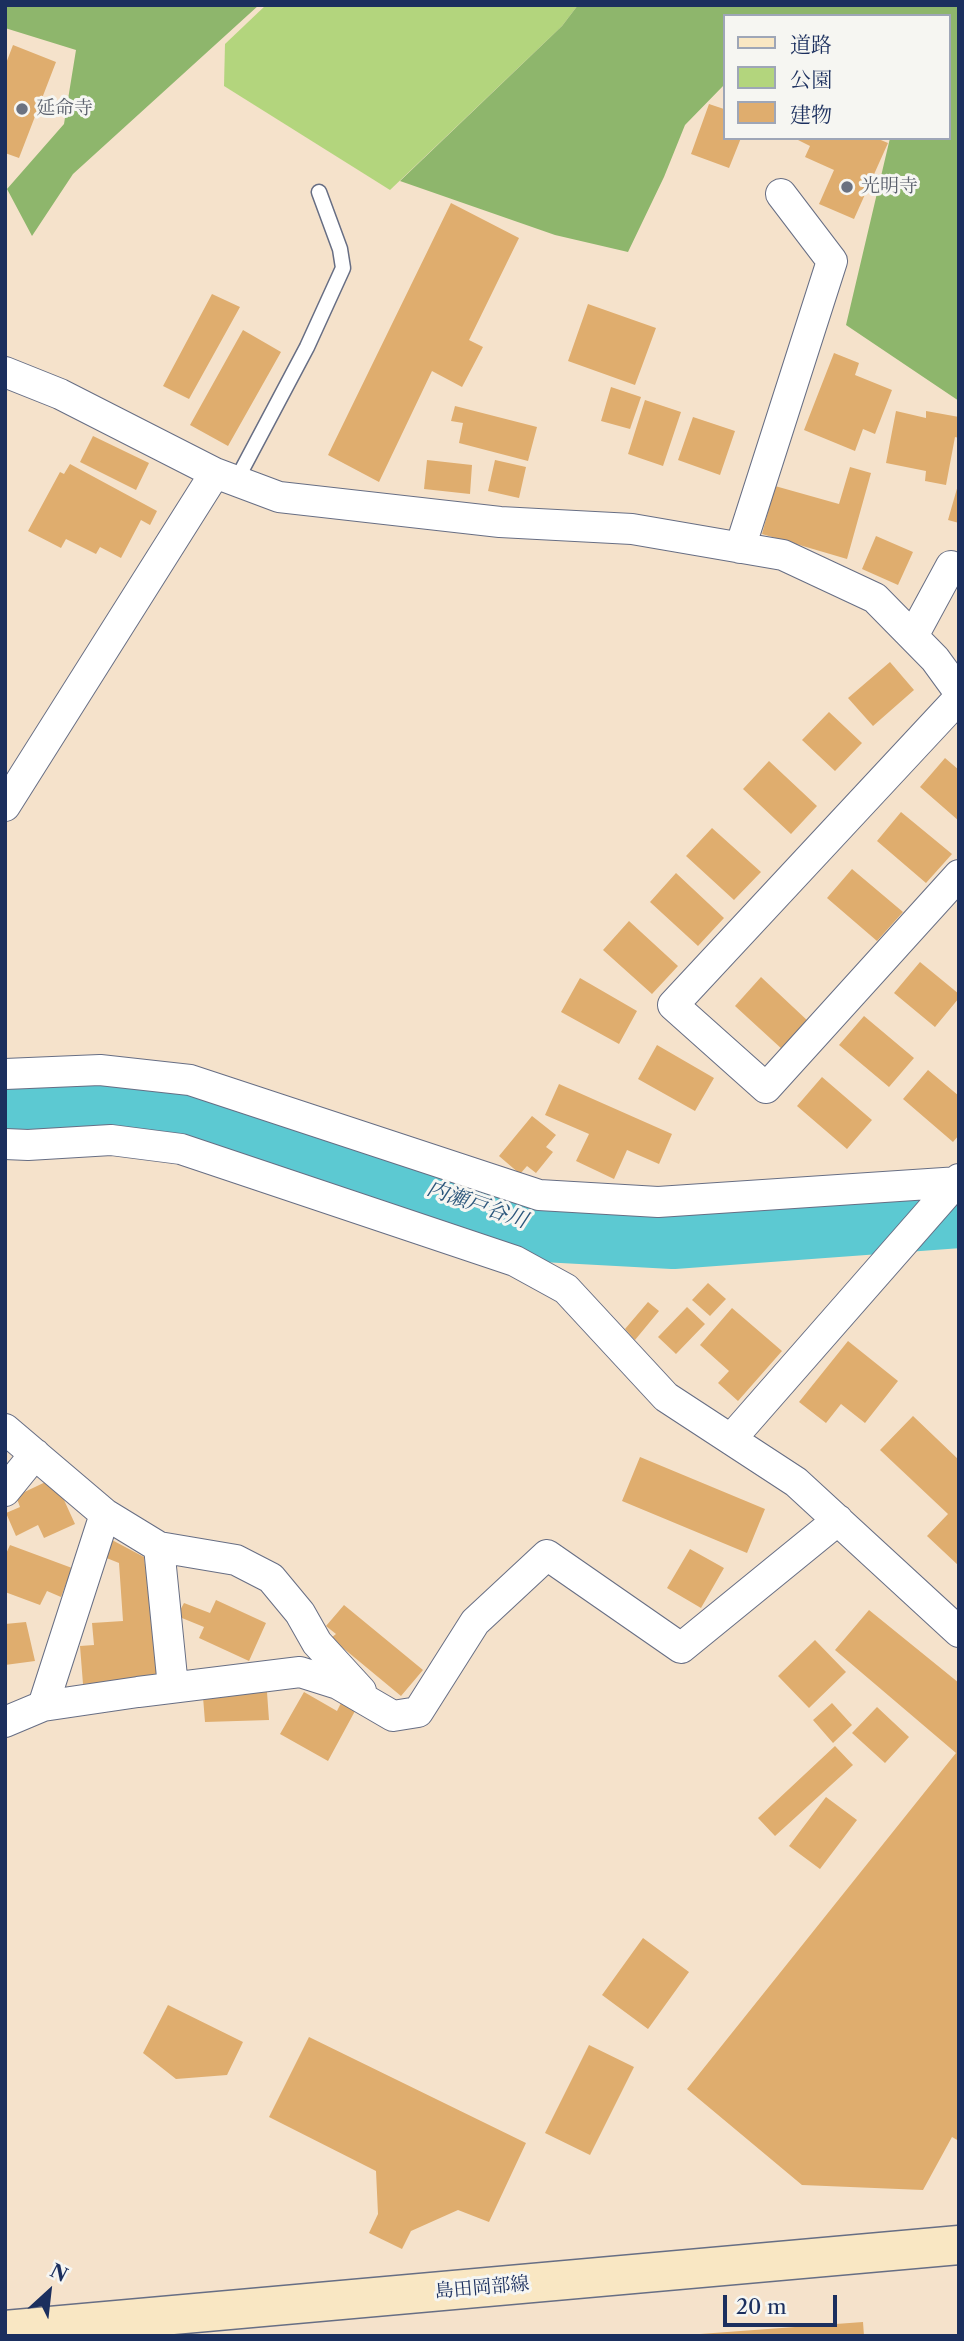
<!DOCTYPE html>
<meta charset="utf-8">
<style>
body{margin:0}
#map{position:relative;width:964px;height:2341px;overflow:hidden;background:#f5e2cb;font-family:"Libre Caslon Text","Noto Serif JP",serif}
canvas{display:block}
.frame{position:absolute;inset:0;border:7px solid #1b2f5e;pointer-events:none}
.legend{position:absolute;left:723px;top:14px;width:228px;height:126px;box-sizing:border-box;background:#f6f6f2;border:2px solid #9ea6b7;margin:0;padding:9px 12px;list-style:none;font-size:21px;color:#1b2f5e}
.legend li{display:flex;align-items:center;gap:14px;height:35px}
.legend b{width:35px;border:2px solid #9ea6b7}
.north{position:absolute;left:14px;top:2257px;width:70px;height:70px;-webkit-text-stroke:5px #f6f6f2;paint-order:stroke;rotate:27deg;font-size:19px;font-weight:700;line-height:28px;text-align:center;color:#1b2f5e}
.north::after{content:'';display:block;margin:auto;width:24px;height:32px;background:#1b2f5e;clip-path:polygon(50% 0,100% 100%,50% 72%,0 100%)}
.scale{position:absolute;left:723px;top:2295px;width:114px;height:32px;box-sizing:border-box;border:4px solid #1b2f5e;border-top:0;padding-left:9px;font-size:21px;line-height:24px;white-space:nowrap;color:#1b2f5e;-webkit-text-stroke:5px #f6f6f2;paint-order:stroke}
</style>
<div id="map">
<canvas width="964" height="2341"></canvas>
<div class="frame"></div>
<ul class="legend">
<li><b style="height:9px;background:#f9e7c3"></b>道路</li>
<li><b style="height:19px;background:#b3d57d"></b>公園</li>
<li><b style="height:19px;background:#dfad6e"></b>建物</li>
</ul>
<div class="north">N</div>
<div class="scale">20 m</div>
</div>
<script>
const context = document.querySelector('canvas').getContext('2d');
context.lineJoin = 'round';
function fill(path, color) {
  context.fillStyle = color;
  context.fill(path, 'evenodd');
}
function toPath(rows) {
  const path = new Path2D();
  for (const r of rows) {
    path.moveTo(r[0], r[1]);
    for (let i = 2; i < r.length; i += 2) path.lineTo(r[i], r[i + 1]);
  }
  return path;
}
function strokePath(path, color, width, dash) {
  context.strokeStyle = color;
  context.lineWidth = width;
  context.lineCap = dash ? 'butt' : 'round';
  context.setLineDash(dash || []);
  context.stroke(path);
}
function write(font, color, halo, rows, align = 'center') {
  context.font = font + ' "Libre Caslon Text","Noto Serif JP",serif';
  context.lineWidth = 6;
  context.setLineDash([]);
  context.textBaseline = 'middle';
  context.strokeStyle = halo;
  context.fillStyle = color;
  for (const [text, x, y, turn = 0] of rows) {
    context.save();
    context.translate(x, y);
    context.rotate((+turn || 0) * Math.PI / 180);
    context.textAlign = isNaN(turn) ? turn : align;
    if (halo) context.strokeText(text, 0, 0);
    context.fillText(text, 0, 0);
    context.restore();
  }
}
const green = toPath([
 [266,5,578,5,562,26,390,190,224,86,225,44]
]);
const forest = toPath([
 [5,5,259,5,73,174,32,236,7,189,64,124,76,50,5,28],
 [578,5,959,5,959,401,846,325,890,138,948,138,948,16,724,16,724,85,685,125,664,177,628,252,555,235,400,181,562,26]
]);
const river = toPath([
 [5,1108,145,1105,262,1131,544,1228,673,1235,959,1214]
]);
const building = toPath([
 [13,45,56,62,19,158,5,153,5,66],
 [709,104,724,109,724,138,741,138,729,168,691,154],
 [794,138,876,138,888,143,854,219,819,204,834,170,805,157,810,146],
 [451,203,519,238,469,340,483,347,462,387,432,371,379,482,328,455],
 [212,294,240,307,189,399,163,386],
 [588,304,656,328,635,385,568,361],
 [243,330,281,352,228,446,190,425],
 [834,353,859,363,855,375,892,390,875,434,863,429,855,451,804,430],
 [611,387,641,397,630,429,601,421],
 [645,400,681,412,663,466,628,454],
 [455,406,537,427,528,461,459,443,463,423,451,421],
 [896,411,926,418,926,411,959,417,959,438,955,437,946,485,925,481,926,471,886,463],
 [693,417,735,431,720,475,678,460],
 [93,436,149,463,136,490,80,462],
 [427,460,472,465,470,494,424,489],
 [495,460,526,467,519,498,488,491],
 [70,464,157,511,150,525,141,520,121,558,100,547,96,554,66,539,61,548,28,531,60,472,64,474],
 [850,467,871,473,847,559,762,534,775,486,839,504],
 [958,485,959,485,959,523,948,520],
 [876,536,913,552,898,585,862,569],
 [890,662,914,690,873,726,848,698],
 [829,712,862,743,835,771,802,740],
 [945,758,959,770,959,821,920,787],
 [769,761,817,806,791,834,743,789],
 [901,812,952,854,926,883,877,841],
 [712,828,761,872,734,900,686,856],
 [852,869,903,912,877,941,827,898],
 [676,873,724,918,698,946,650,902],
 [629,921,678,966,652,994,603,950],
 [920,962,959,994,959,998,935,1027,894,993],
 [761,977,809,1022,783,1050,735,1006],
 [580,978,637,1011,619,1044,561,1012],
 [864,1016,914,1058,889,1087,839,1045],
 [657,1045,714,1078,695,1111,638,1079],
 [928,1070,959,1096,959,1135,953,1142,903,1099],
 [822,1077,872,1120,847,1149,797,1106],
 [559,1084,672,1134,659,1164,627,1150,614,1179,576,1161,589,1134,545,1115],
 [532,1116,556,1135,546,1147,553,1152,536,1173,527,1166,520,1174,499,1156],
 [708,1283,726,1299,710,1316,692,1300],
 [648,1302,659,1311,635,1340,625,1329],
 [687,1307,705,1324,676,1354,658,1337],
 [732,1308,782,1351,738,1401,718,1383,729,1371,700,1345],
 [848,1341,898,1381,865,1423,841,1404,826,1423,799,1402],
 [913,1416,959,1460,959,1566,927,1536,948,1514,880,1450],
 [640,1457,765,1509,747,1553,622,1501],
 [54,1478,75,1524,44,1538,38,1525,16,1536,6,1513,20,1507,16,1496],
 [112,1540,144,1557,160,1679,83,1684,80,1646,94,1645,92,1623,123,1621,119,1563,104,1557],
 [10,1545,72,1568,61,1597,47,1591,40,1605,5,1592,5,1556],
 [690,1549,724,1568,701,1608,667,1588],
 [216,1600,266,1623,249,1661,199,1638,204,1627,177,1616,184,1603,210,1613],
 [344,1605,423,1670,401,1696,331,1638,336,1634,326,1626],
 [869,1610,959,1683,959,2141,952,2137,923,2190,802,2185,687,2089,956,1753,835,1650],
 [26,1622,35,1661,5,1665,5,1624],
 [815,1640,846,1672,809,1708,778,1676],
 [267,1692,269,1720,205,1722,203,1697],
 [304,1692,337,1711,341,1703,355,1711,328,1761,280,1734],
 [832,1703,852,1725,833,1743,813,1720],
 [877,1707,909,1737,885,1763,852,1733],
 [835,1746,853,1765,775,1836,758,1818],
 [826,1797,857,1820,820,1869,789,1846],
 [643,1938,689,1972,648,2029,602,1995],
 [168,2005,243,2042,227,2075,176,2079,143,2053],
 [309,2037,526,2143,489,2222,458,2210,411,2231,402,2249,369,2233,378,2214,376,2171,269,2117],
 [589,2045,634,2067,590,2155,545,2133],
 [863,2322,864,2336,700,2336,700,2334]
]);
const service = toPath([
 [236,481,307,347,343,268,340,249,319,192]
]);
const minor = toPath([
 [5,372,60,394,215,473,279,497,500,522,632,529,783,555,875,598,935,659,959,692],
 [740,548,832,261,781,194],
 [913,636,951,566],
 [959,698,673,1005,766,1088,959,875],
 [5,806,215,473],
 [5,1074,100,1070,190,1080,539,1195,658,1202,959,1182],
 [5,1144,28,1145,111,1140,181,1149,515,1261,566,1289,666,1397,796,1482,959,1632],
 [5,1429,105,1514,43,1706],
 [731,1439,959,1179],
 [5,1491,35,1454],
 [105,1514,159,1547,236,1560,271,1578,300,1613,317,1643,361,1691],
 [159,1547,173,1687],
 [5,1722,43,1706,138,1692,300,1672,338,1684,393,1716,418,1712,475,1622,547,1555,681,1648,838,1520]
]);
const secondary = toPath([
 [5,2330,959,2245]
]);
const markers = [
 [22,109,7,"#6b7280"],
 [847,187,7,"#6b7280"]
];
const worshipNames = [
 ["延命寺",36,109],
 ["光明寺",861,187]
];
const streetNames = [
 ["島田岡部線",482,2288,-5]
];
const waterNames = [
 ["内瀬戸谷川",477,1205,19]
];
fill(green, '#b3d57d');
fill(forest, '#8eb66c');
strokePath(river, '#5cc9d2', 68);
fill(building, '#dfad6e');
strokePath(service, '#676e84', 17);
strokePath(minor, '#676e84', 32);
strokePath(secondary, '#676e84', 41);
strokePath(service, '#fff', 14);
strokePath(minor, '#fff', 30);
strokePath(secondary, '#f9e7c3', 38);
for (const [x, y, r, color] of markers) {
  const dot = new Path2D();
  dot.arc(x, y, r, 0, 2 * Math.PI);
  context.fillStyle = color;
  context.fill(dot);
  strokePath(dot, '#f6f6f2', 2.5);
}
write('19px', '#5b616d', '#f6f6f2', worshipNames, 'left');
write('19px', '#1b2f5e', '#f6f6f2', streetNames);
write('italic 21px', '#2b567b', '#f6f6f2', waterNames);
</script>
